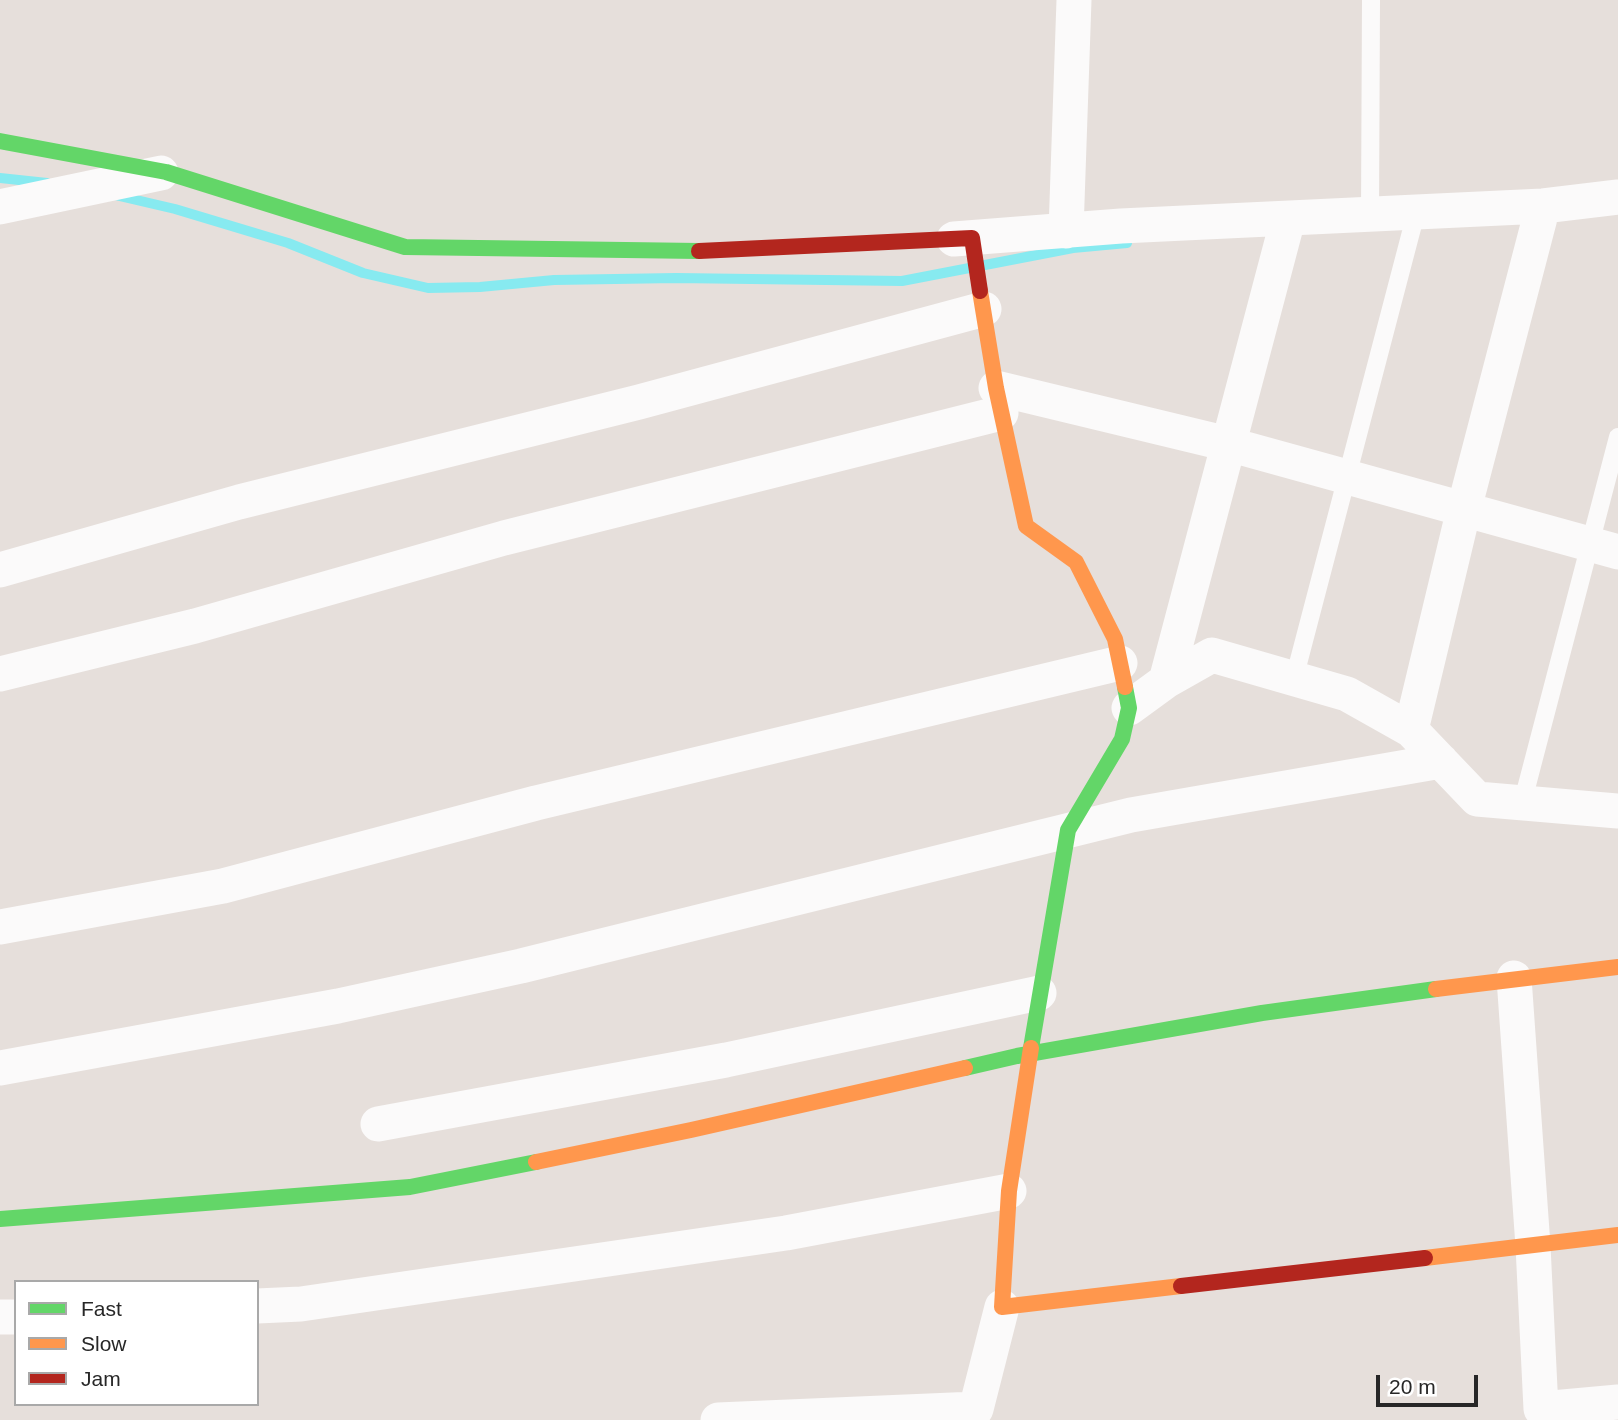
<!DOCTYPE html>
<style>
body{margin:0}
#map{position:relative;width:1618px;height:1420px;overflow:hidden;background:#e6dfdb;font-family:Arial,sans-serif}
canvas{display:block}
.legend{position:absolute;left:14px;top:1280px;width:245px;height:126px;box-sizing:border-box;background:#fff;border:2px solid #a9a9a9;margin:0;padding:9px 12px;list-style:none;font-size:21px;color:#272727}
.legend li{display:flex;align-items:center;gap:14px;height:35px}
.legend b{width:35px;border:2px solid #a9a9a9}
.scale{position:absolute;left:1376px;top:1375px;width:102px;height:32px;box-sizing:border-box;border:4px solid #272727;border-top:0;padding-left:9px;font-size:21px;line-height:24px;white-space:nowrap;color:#272727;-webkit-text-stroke:5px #fff;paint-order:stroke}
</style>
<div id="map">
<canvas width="1618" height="1420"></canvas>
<ul class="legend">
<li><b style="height:9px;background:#63d668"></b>Fast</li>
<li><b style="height:9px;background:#ff974d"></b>Slow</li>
<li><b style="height:9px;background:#b3261e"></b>Jam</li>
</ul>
<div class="scale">20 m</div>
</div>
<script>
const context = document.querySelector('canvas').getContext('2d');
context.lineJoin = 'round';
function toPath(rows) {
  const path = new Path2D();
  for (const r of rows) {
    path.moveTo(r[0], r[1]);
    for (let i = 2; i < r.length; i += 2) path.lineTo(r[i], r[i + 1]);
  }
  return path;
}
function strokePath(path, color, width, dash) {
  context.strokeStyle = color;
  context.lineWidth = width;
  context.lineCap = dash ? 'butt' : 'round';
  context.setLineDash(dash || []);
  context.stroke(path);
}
const stream = toPath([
 [0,178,47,183],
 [115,195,175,209,288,243,363,273,428,288,480,287,554,280,676,278,902,281,1073,248,1127,243]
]);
const lane = toPath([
 [1370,214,1371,0],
 [1294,679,1416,213],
 [1522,804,1618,437]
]);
const street = toPath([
 [0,207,161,173],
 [1066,231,1074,0],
 [954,239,1121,226,1543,206,1618,197],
 [996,388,1228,444,1618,552],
 [0,570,239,502,639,402,984,309],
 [0,674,195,626,504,538,1001,413],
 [1166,681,1288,219],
 [1129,708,1166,681,1212,655,1347,694,1411,730,1477,799,1618,811],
 [1411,730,1464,509,1543,206],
 [0,927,223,886,536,803,1120,663],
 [1514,978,1533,1246,1541,1409,1618,1402],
 [0,1068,338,1006,521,966,1131,815,1441,761],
 [378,1124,726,1060,1039,993],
 [257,1306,301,1304,786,1233,1009,1191],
 [0,1317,16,1317],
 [718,1420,976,1409,1002,1307]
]);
const fast = toPath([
 [0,141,166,172,405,247,699,251],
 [1031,1048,1068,830,1122,739,1129,708,1125,687],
 [965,1068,1017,1056,1262,1013,1436,989],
 [0,1219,410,1187,536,1162]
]);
const slow = toPath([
 [980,291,996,388,1026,526,1076,562,1115,639,1125,687],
 [1436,989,1618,967],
 [1031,1048,1009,1191,1002,1307,1181,1286],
 [536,1162,691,1130,965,1068],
 [1425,1258,1618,1235]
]);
const jam = toPath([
 [699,251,972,238,980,291],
 [1181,1286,1425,1258]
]);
strokePath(stream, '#87eaf0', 10);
strokePath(lane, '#fbfafa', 18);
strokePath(street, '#fbfafa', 35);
strokePath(fast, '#63d668', 16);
strokePath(slow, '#ff974d', 16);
strokePath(jam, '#b3261e', 16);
</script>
